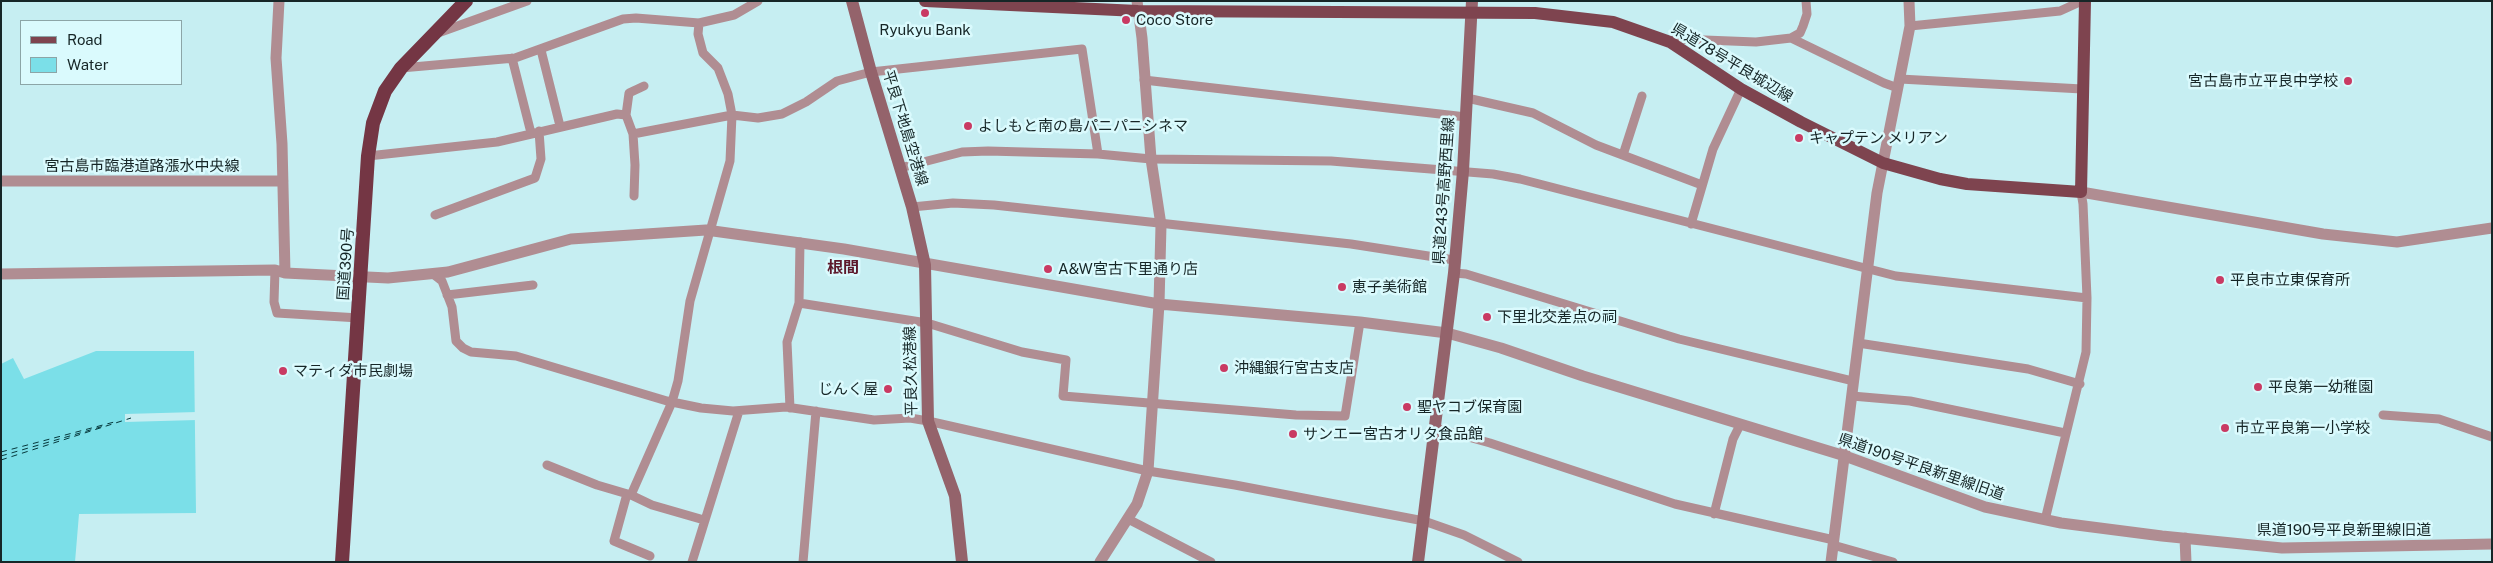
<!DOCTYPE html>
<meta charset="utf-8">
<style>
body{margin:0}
#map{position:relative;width:2493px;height:563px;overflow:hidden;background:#c6eef2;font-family:"Public Sans",sans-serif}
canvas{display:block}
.frame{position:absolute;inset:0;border:2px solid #162627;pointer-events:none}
.legend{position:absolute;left:20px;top:20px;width:162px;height:65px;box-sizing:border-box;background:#dafafd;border:1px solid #8ca5a7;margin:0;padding:6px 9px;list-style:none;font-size:15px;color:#162627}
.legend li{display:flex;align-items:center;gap:10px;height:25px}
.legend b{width:25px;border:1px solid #8ca5a7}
</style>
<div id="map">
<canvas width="2493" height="563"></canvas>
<div class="frame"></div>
<ul class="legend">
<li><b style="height:6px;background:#7e444f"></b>Road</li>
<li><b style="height:14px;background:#7bdfe8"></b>Water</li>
</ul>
</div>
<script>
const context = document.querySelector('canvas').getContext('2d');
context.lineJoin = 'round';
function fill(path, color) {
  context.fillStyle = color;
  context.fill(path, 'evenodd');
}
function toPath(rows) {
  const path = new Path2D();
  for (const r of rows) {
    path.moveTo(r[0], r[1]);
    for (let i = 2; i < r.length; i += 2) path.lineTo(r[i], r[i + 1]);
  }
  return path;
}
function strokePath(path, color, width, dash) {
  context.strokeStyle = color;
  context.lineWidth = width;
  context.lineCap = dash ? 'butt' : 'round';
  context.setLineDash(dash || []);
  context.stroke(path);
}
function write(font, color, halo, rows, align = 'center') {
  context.font = font + ' "Public Sans","Noto Sans JP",sans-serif';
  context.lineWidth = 5;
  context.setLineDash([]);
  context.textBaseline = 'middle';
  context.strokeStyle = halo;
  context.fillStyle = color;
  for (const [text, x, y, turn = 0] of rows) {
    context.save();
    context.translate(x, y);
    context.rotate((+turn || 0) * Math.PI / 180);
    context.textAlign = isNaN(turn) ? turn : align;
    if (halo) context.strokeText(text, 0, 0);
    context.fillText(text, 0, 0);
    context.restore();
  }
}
const water = toPath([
 [96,351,194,351,196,513,79,514,75,562,1,562,1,364,13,358,24,379]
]);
const pier = toPath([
 [197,412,197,420,125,422,125,414]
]);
const ferry = toPath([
 [1,452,118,421],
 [1,456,104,426],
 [1,460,131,418]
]);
const minor = toPath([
 [699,23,698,34,703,53,718,68,728,94,732,115,730,161,690,301,678,381,672,402,631,495,652,505,704,520],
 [1910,26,2060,11,2082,1],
 [438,33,527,1],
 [1791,38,1884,83,1898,88],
 [1670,42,1679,39,1756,42,1791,38,1800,33,1803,26,1807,14,1806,1],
 [541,50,560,126],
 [512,58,531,133],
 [401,68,515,58,623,19,636,18,699,23,734,15,758,1],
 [1900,79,2082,89],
 [1144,80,1466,117],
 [1467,98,1533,113,1596,145,1702,185],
 [626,115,629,93,644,86],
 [633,134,732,115,758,118,782,114,806,102,837,81,871,72,1082,49,1098,154],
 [1623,155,1642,96],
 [368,156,497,142,617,114,626,115,633,134,635,165,634,196],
 [900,168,962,152,988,151,1098,154,1151,159,1331,161,1493,174,1520,179,1896,276,2087,298],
 [912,207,953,203,994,205,1351,244,1454,260],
 [435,215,535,178,541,159,539,131],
 [1691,224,1713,149,1741,89],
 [275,270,274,302,277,313,359,318],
 [1454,273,1466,274,1509,287,1679,339,1853,381],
 [433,274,442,281,452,307,456,341,463,348,471,352,516,356,667,401,701,408,733,411,786,407,874,420,910,418,928,421,1148,471,1235,485,1424,521,1464,535,1518,562],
 [447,295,533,285],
 [799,303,927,323,1022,352,1066,360,1063,396,1296,415,1345,416,1360,322],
 [1858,343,2028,369,2080,384],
 [1852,396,1910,401,2065,433],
 [790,408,787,342,799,303,800,242],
 [2383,415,2439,419,2492,437],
 [1436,428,1490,443,1675,504,1834,540],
 [547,465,597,485,631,495],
 [627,494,614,541,650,556],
 [1714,514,1733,439,1740,425],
 [1128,519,1211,562],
 [2045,520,2086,352,2087,298,2083,204,2081,192],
 [1833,545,1893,562],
 [692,562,739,411],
 [803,562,816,411]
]);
const tertiary = toPath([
 [279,1,276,58,282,144,285,273],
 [1,181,283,181],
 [2081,192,2323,234,2397,242,2492,228],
 [1,274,275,270,285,273,388,278,448,272,571,239,706,230,844,249,1159,304,1360,322,1447,333,1501,348,1583,376,1845,456,1985,507,2061,523,2162,536,2282,548,2492,544],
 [2185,538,2186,562],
 [1100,562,1137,504,1148,471,1159,304,1161,225,1151,159,1142,38,1137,1],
 [1831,562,1877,193,1910,26,1909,1]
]);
const secondary = toPath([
 [852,1,871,72,912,207,925,265,928,421,955,496,962,562],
 [1418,562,1454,273,1463,171,1472,1]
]);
const primary = toPath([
 [925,1,1138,11,1535,13,1613,22,1670,42,1741,89,1801,122,1883,163,1940,179,1967,184,2081,192,2085,1]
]);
const trunk = toPath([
 [342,562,368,156,373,123,385,91,401,68,466,1]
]);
const markers = [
 [925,13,5,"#c93a63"],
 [1126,20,5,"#c93a63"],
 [2348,81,5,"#c93a63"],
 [968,126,5,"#c93a63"],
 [1799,138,5,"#c93a63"],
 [1048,269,5,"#c93a63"],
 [2220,280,5,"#c93a63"],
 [1342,287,5,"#c93a63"],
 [1487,317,5,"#c93a63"],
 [1224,368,5,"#c93a63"],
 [283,371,5,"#c93a63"],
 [2258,387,5,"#c93a63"],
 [888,389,5,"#c93a63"],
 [1407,407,5,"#c93a63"],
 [2225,428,5,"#c93a63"],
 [1293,434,5,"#c93a63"]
];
const poiNames = [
 ["Coco Store",1136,20],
 ["Ryukyu Bank",925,30,"center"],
 ["宮古島市立平良中学校",2338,81,"right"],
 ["よしもと南の島パニパニシネマ",978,126],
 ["キャプテン メリアン",1809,138],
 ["A&W宮古下里通り店",1058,269],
 ["平良市立東保育所",2230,280],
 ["恵子美術館",1352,287],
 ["下里北交差点の祠",1497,317],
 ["沖縄銀行宮古支店",1234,368],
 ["マティダ市民劇場",293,371],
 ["平良第一幼稚園",2268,387],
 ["じんく屋",878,389,"right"],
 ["聖ヤコブ保育園",1417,407],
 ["市立平良第一小学校",2235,428],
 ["サンエー宮古オリタ食品館",1303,434]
];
const streetNames = [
 ["県道78号平良城辺線",1732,63,31],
 ["平良下地島空港線",905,128,73],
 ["宮古島市臨港道路漲水中央線",142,166],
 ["県道243号高野西里線",1444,191,-86],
 ["国道390号",346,264,-86],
 ["平良久松港線",911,371,-91],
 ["県道190号平良新里線旧道",1921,467,19],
 ["県道190号平良新里線旧道",2344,530]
];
const neighbourhoodNames = [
 ["根間",843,268]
];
fill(water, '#7bdfe8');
fill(pier, '#c6eef2');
strokePath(ferry, '#06383c', 1, [6, 5]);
strokePath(minor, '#b08d92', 9);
strokePath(tertiary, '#b08d92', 11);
strokePath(secondary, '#94636b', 12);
strokePath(primary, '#7e444f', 12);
strokePath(trunk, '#743644', 14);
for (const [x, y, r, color] of markers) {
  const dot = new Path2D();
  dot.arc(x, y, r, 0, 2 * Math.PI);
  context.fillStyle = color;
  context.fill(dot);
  strokePath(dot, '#dafafd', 2);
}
write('15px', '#162627', '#dafafd', poiNames, 'left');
write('15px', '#162627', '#dafafd', streetNames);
write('bold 16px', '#5c182b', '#dafafd', neighbourhoodNames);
</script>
